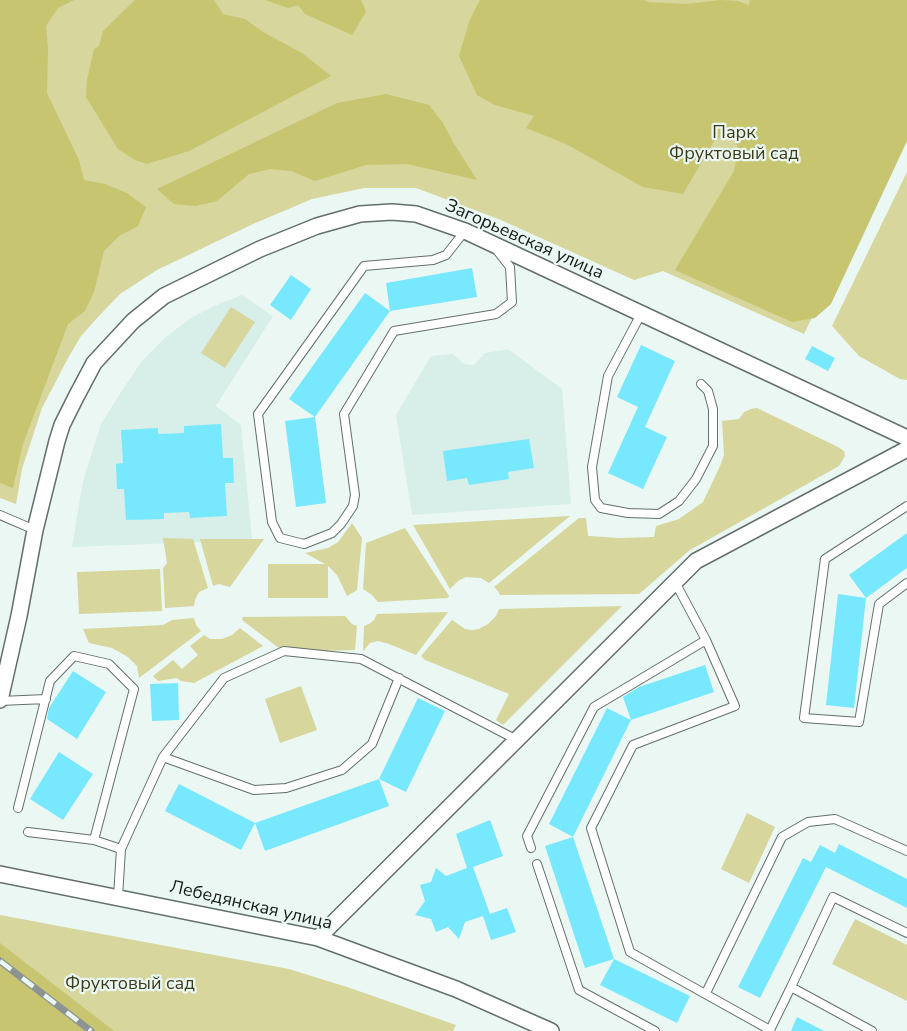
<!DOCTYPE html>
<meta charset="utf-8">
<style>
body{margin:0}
canvas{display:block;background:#eaf7f3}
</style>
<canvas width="907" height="1031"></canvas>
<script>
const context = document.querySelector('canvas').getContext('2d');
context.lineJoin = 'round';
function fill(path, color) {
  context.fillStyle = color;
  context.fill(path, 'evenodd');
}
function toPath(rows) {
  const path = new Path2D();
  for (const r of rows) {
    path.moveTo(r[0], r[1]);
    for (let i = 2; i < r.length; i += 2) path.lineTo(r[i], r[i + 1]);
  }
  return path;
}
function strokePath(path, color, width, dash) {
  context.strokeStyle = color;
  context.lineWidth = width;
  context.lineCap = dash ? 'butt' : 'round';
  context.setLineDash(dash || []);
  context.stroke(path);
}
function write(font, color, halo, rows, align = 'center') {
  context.font = font + ' "Nunito Sans",sans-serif';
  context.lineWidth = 4.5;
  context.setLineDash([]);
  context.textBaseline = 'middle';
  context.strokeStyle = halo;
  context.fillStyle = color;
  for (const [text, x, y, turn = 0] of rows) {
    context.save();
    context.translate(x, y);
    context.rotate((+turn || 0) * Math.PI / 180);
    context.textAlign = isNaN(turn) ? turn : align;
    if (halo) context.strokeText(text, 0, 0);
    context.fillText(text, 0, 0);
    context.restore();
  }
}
const built = toPath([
 [242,295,273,316,216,406,241,425,252,540,72,547,83,481,101,424,123,389,142,361,164,339,189,319,214,306],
 [508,349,562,389,571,504,412,515,396,415,431,356,453,354,464,364,474,365,485,353]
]);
const green = toPath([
 [0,0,907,0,898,141,804,334,663,271,634,280,501,220,416,188,364,188,312,199,253,224,157,270,120,294,98,317,81,336,67,360,42,408,22,469,16,504,0,498],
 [907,172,907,380,900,379,859,356,832,326],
 [231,307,255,322,225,368,201,353],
 [757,408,838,447,844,451,845,456,839,466,690,550,639,594,500,595,498,591,494,587,579,518,586,518,588,536,620,538,654,537,656,526,679,519,703,502,720,466,724,455,722,421,739,419,744,412,751,409],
 [570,516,489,583,481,578,466,577,458,581,450,589,413,525],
 [352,523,362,538,357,590,347,596,337,575,328,566,328,598,268,598,268,564,325,564,305,553,328,548,338,542],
 [405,528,449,596,448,598,378,602,372,595,363,589,366,543],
 [163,538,193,539,208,588,199,592,195,600,194,606,165,608,163,568,167,563],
 [200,539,264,539,230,587,219,584,213,586],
 [160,569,162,611,79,614,77,572],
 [622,606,503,725,496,720,509,694,425,660,421,656,452,620,465,629,472,630,479,629,488,624,496,616,499,609],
 [448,612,416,655,389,644,378,641,370,643,363,651,364,626,369,624,374,620,377,614],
 [345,616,352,624,357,626,355,650,284,652,242,620,243,617],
 [194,618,196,625,201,631,139,678,137,666,128,657,112,648,89,643,83,629,163,625,172,620],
 [240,628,263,646,194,683,181,681,177,678,158,681,153,676,173,660,182,669,198,655,190,646,204,635,210,639,222,639,232,635],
 [301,686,317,730,280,743,265,699],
 [747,813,775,827,749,883,721,869],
 [0,915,289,969,350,988,456,1025,453,1031,0,1031],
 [855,919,907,945,907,1001,832,964]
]);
const forest = toPath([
 [0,0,74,0,58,8,46,26,48,49,47,93,79,160,84,180,105,184,127,193,146,207,138,226,119,236,104,251,94,292,85,311,68,324,23,444,13,488,0,483],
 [135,0,214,0,223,14,245,19,263,32,302,53,331,76,189,151,147,164,135,160,118,149,86,97,87,80,94,49,99,46,103,31],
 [265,0,361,0,366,12,352,35,305,14,298,5,288,8],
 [480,0,644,0,648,2,686,4,721,0,738,1,749,5,750,0,907,0,907,141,831,304,815,318,792,322,675,270,734,171,738,150,733,129,714,141,683,194,643,187,566,144,526,128,534,116,495,105,477,95,459,56,470,19],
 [386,94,429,105,443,123,453,142,477,180,407,164,366,165,315,181,291,171,270,169,249,174,217,201,196,206,174,204,157,189,337,103],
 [0,943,114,1031,0,1031]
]);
const building = toPath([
 [472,268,477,297,390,311,386,283],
 [291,275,311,289,291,320,270,305],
 [365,293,390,311,315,417,289,399],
 [641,345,675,361,645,427,667,437,643,489,608,473,638,407,617,397],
 [812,346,835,358,828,371,805,359],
 [315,417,326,503,296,507,285,421],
 [221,424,223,458,233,458,234,483,225,483,227,516,190,518,189,512,164,513,164,519,126,520,124,489,117,489,116,464,123,463,121,430,158,428,158,434,184,433,184,426],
 [529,439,534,468,508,472,509,479,469,485,467,478,447,481,443,451],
 [907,533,907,568,866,598,849,575],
 [838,594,866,598,854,708,826,705],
 [705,665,714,692,631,720,623,697,639,687],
 [73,671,106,692,77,739,47,719,49,708],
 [178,683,179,720,152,721,150,684],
 [418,698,445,711,406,792,379,779,389,806,265,851,255,823,241,850,165,811,179,784,255,823,379,779],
 [607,708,631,720,573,837,549,824],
 [59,752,93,774,63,820,30,799],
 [490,820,503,856,473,867,490,914,507,908,516,932,491,940,483,916,465,922,459,939,448,927,436,932,431,919,415,915,425,901,420,885,431,882,436,868,446,876,467,868,456,834],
 [573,837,614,959,585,968,545,846],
 [839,844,907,879,907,908,826,867,760,998,738,987,803,858,811,862,820,845,835,853],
 [614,959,690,996,677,1023,600,985],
 [797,1017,824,1031,791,1031]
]);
const service = toPath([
 [465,231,446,255,433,260,364,266,258,414,272,522,280,538,304,544,332,533,341,524,353,506,355,495,344,414,394,331,496,314,512,302,510,267,496,249],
 [641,314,608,376,592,467,595,500,601,508,628,513,659,514,679,501,696,479,713,446,713,409,708,391,701,384],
 [907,506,825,559,804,718,859,722,879,604,907,583],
 [0,515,35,530],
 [675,582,706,640,735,706,633,745,591,828,630,952,770,1030,770,1031],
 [0,701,46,699],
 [163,757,254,790,286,788,342,770,372,744,399,678],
 [18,808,50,681,74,656,109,664,134,689,94,840,121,849],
 [28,832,94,840],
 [531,848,527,836,594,707,706,640],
 [537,864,579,990,655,1031],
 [118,897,121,849,163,757,224,678,284,651,361,659,517,740],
 [791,987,833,897,907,933],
 [706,993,782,837,808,822,835,819,907,851],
 [770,1030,791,987,872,1031]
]);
const minor = toPath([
 [0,700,19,616,35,530,57,441,62,425,76,397,94,363,133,321,164,296,260,249,317,226,360,214,392,212,416,214,465,231,907,438],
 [0,874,318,938,456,989,551,1031],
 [318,938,696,561,907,449]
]);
const rail = toPath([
 [0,961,91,1031]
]);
const parkNames = [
 ["Парк",734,134],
 ["Фруктовый сад",734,155],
 ["Фруктовый сад",130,985]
];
const streetNames = [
 ["Загорьевская улица",524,240,24],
 ["Лебедянская улица",251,906,13]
];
fill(built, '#d8eee8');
fill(green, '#d6d69d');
fill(forest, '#c7c570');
fill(building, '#77e8fd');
strokePath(service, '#646f6c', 10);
strokePath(minor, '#646f6c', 18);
strokePath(service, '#fff', 8);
strokePath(minor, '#fff', 15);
strokePath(rail, '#8b9492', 7);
strokePath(rail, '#eaf7f3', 4.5, [14]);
write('18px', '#3e3c18', '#eaf7f3', parkNames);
write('18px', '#181c1b', '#eaf7f3', streetNames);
</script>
